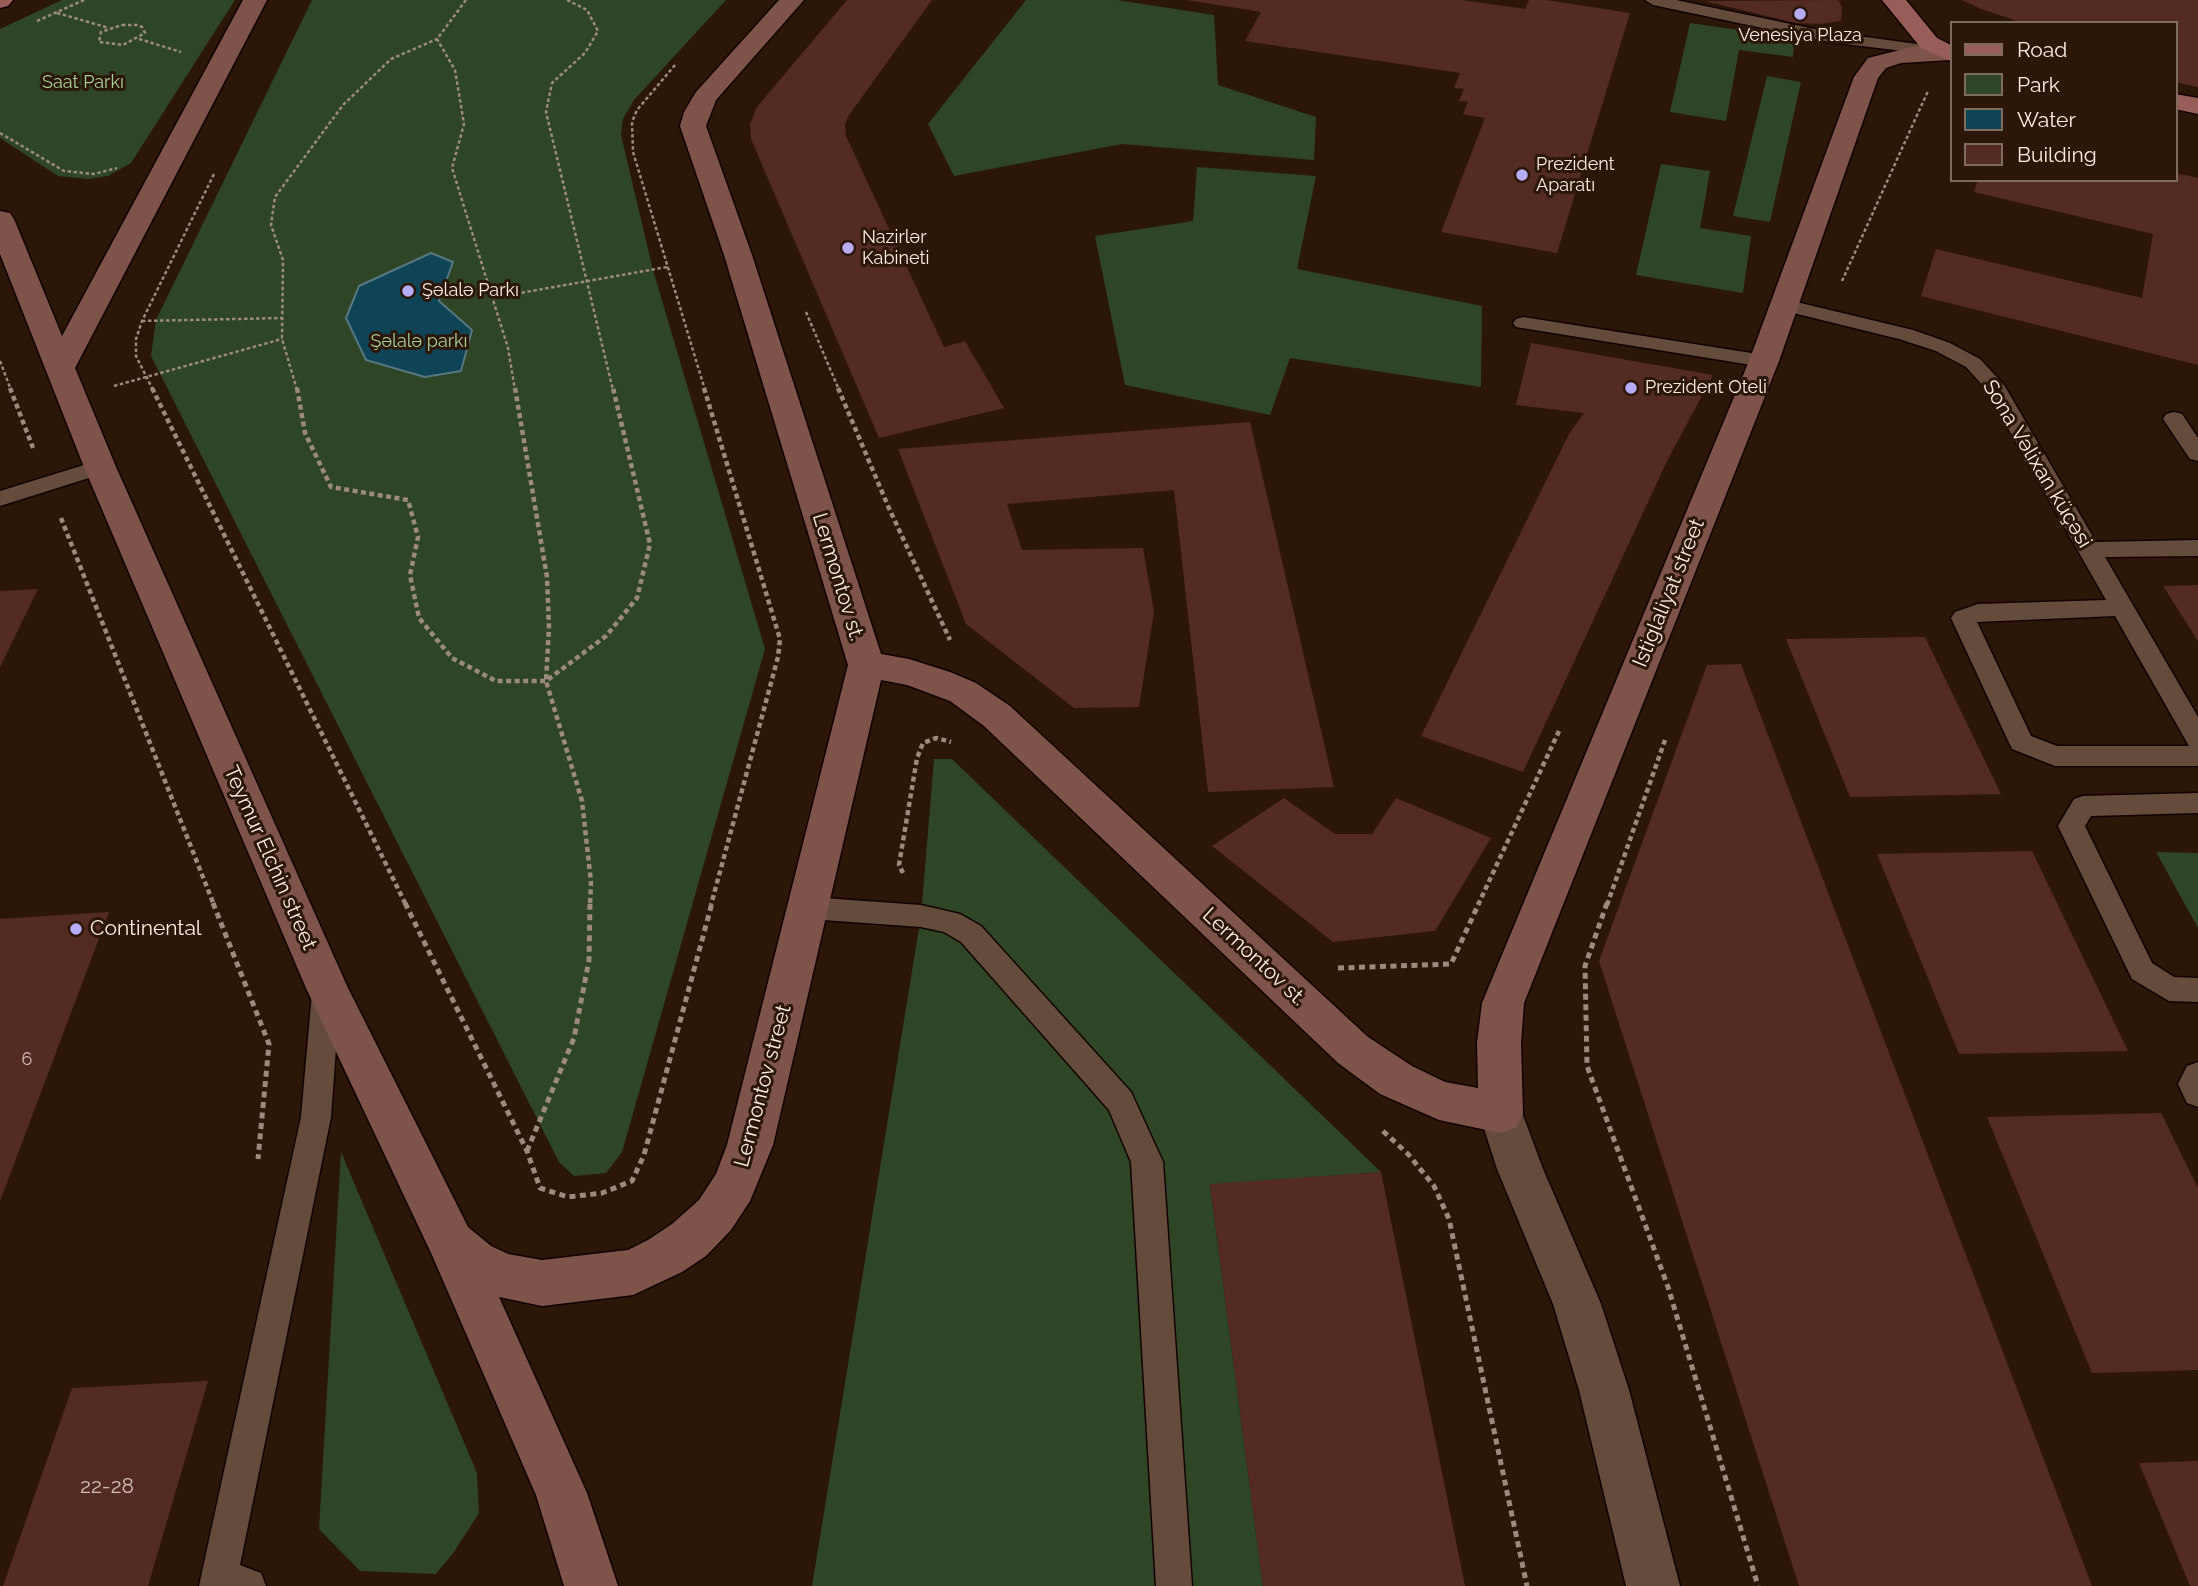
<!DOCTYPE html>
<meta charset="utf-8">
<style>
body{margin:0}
#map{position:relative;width:2198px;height:1586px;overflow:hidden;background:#2b1608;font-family:Raleway,sans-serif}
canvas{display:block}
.legend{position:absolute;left:1950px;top:21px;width:228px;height:161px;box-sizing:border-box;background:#2b1608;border:2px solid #7e6c5f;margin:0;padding:9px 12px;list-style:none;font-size:21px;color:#fbece2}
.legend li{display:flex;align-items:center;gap:14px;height:35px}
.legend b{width:35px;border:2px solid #7e6c5f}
</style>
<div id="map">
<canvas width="2198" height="1586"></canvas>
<ul class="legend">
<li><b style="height:9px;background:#985d58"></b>Road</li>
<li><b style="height:19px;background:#2e4625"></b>Park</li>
<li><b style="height:19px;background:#0f4356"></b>Water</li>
<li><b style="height:19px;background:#542b23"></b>Building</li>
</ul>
</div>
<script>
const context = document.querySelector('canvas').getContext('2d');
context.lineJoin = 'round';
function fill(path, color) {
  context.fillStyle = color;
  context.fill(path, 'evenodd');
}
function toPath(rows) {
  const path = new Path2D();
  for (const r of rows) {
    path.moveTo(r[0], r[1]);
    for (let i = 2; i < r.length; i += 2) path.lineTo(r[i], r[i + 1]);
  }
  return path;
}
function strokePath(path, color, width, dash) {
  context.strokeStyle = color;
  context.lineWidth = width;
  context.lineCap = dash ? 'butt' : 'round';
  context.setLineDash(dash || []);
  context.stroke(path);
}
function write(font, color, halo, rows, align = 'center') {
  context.font = font + ' Raleway,sans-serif';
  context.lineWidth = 6;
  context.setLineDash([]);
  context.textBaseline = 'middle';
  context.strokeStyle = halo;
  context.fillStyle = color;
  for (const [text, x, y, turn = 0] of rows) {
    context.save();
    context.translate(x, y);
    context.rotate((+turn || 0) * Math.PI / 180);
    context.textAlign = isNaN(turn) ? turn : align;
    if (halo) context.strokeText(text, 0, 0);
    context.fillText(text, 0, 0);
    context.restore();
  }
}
const green = toPath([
 [62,0,235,0,131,163,108,176,88,179,58,176,0,138,0,29],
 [312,0,726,0,634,100,623,119,621,135,653,270,765,649,622,1152,606,1173,574,1176,559,1162,151,356,156,320],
 [1026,0,1117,0,1214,15,1218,85,1316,117,1314,160,1122,144,954,176,928,124],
 [1690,23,1795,38,1793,57,1739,50,1726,121,1670,112],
 [1767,76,1801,82,1770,222,1733,216],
 [1661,164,1710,171,1700,228,1751,236,1743,293,1636,275],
 [1197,167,1316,176,1297,269,1482,306,1481,387,1290,358,1270,415,1125,385,1095,236,1193,221],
 [934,759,952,759,1381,1172,1210,1185,1263,1586,812,1586,921,916],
 [2156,852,2198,853,2198,928],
 [341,1152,477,1473,479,1513,454,1552,436,1574,360,1571,319,1529]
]);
const water = toPath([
 [431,253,453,262,439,301,472,330,461,371,425,377,366,360,346,318,359,286,431,253]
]);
const building = toPath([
 [847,0,932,0,849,115,845,124,846,136,944,347,965,341,1004,408,879,438,751,139,750,124,757,107],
 [1187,0,1462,0,1525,9,1529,0,1546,0,1630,13,1557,253,1441,232,1485,118,1463,114,1468,102,1459,101,1464,89,1454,88,1460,73,1245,41,1261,12],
 [1838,0,1842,7,1841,21,1820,24,1795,23,1705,1],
 [1962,0,2198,0,2198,87,2175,82,2175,23,2014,23,2015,20,1981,9],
 [2175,173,2198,178,2198,365,1921,296,1936,249,2142,298,2153,234,1974,192,1978,180,2175,180],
 [1531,343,1713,375,1667,461,1523,772,1421,736,1569,434,1584,413,1516,405],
 [1250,422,1334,787,1208,792,1174,490,1007,504,1022,550,1143,548,1154,612,1139,707,1074,708,966,624,898,449],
 [2198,585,2198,641,2163,586],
 [38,589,0,667,0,591],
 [1925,637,2001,794,1850,797,1786,639],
 [1741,664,2092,1586,1799,1586,1599,961,1707,665],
 [1284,798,1335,834,1372,834,1396,798,1491,838,1435,931,1333,942,1212,846],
 [2032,851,2128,1051,1959,1054,1877,854],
 [109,912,0,1201,0,919],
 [2161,1113,2198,1188,2198,1370,2092,1373,1987,1117],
 [1381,1172,1465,1586,1263,1586,1210,1184],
 [208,1381,148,1586,3,1586,72,1388],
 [2198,1461,2198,1586,2190,1586,2139,1463]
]);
const pathFar2 = toPath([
 [466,0,437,39,455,70,464,124,452,168,508,348,515,390],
 [567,0,587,10,598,31,585,53,552,83,546,112,613,390],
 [57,13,109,28],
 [37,21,84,0],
 [122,25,137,25,142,27,145,33,123,45,99,42,101,32,122,25],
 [139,39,181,52],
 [675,65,637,110,632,122,633,152,705,390],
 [0,133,64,171,94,174,117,168],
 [1842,281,1928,91],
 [492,298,667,267],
 [806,312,839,390],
 [142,321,283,318],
 [0,361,11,390],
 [114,386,282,339],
 [153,390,136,356,136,339,142,321,215,172],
 [297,390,282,339,283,260,271,225,275,197,343,105,391,59,437,39]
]);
const pathFar1 = toPath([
 [10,388,33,448],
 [152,388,406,905],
 [297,388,305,433,331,487,408,500,418,537,410,575,419,618,452,658,496,681,546,681,606,636,637,598,650,544,613,388],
 [515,388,547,577,549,627,546,681,582,801,591,882,590,905],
 [704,388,780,639,778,657,711,905],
 [838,388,888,506,950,640],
 [61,518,214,905],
 [903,873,899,865,917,758,923,743,936,738,951,742],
 [1478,905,1559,731],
 [1607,905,1665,740]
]);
const path = toPath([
 [213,903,269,1044,258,1159],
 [405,903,527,1151,540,1188,568,1197,602,1193,632,1181,644,1155,712,903],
 [1607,903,1585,966,1587,1066,1668,1287,1758,1586],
 [1338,968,1451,964,1479,903],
 [1383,1131,1408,1154,1434,1186,1449,1219,1527,1586],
 [527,1151,574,1038,589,960,590,903]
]);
const lane = toPath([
 [1645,0,1676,0,1829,32,1946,48,1951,49,1951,57,1829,42,1653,5,1645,0],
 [1784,299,1913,330,1950,343,1980,359,2004,385,2096,542,2198,540,2198,556,2105,557,2198,717,2198,766,2055,766,2012,749,1951,618,1955,612,1978,604,2106,600,1985,388,1966,367,1936,351,1899,339,1777,309,1774,305,1777,301,1784,299],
 [2115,616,2189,746,2191,746,2057,746,2031,736,1977,622,2115,616],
 [1523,317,1764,355,1771,357,1774,361,1771,365,1764,367,1516,327,1513,323,1516,319,1523,317],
 [2174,412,2182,414,2198,438,2198,461,2190,459,2163,419,2166,414,2174,412],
 [100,460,108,462,111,467,108,472,0,506,0,491,100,460],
 [2198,793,2198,813,2091,816,2085,826,2152,963,2174,977,2198,978,2198,1002,2169,1001,2132,979,2058,826,2074,799,2083,796,2198,793],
 [809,897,921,905,960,914,981,926,1131,1092,1163,1162,1192,1586,1156,1586,1131,1162,1109,1110,961,942,944,932,921,927,809,919,799,916,795,908,799,900,809,897],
 [326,981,336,984,340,993,331,1117,240,1565,261,1573,266,1586,199,1586,301,1117,312,993,316,984,326,981],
 [2198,1062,2198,1107,2187,1103,2178,1084,2187,1066,2198,1062]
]);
const street = toPath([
 [1501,1093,1517,1099,1543,1169,1601,1304,1629,1390,1680,1586,1626,1586,1579,1390,1553,1304,1497,1169,1479,1113,1485,1099,1501,1093]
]);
const secondary = toPath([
 [243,0,267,0,75,368,116,467,347,986,468,1227,491,1246,508,1254,542,1260,628,1250,648,1240,672,1224,699,1200,716,1174,727,1145,848,665,724,255,680,126,684,112,696,92,779,0,804,0,716,100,706,126,752,255,881,654,909,659,950,672,976,683,1010,706,1368,1037,1412,1066,1445,1082,1478,1088,1477,1043,1482,1003,1749,361,1854,77,1868,58,1916,46,1951,46,1951,60,1901,63,1886,68,1878,78,1779,361,1524,1003,1521,1043,1523,1113,1517,1127,1501,1133,1439,1120,1380,1094,1338,1063,984,726,950,701,907,685,881,680,773,1145,750,1201,731,1230,706,1256,682,1272,633,1295,542,1306,499,1297,587,1493,618,1586,564,1586,536,1495,432,1255,306,988,84,467,0,254,0,211,10,213,14,219,62,336,243,0]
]);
const primary = toPath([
 [0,0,13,0,8,6,0,8,0,0],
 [1882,0,1906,0,1937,38,1951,45,1951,61,1921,48,1882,0],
 [2175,94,2198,98,2198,114,2175,109,2175,94]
]);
const markers = [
 [1800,14,7,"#b6acf8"],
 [1522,175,7,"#b6acf8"],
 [848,248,7,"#b6acf8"],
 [408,291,7,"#b6acf8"],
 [1631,388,7,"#b6acf8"],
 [76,929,7,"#b6acf8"]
];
const farPoinames = [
 ["Venesiya Plaza",1800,36,"center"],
 ["Prezident",1536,165],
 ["Aparatı",1536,186],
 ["Nazirlər",862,238],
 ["Kabineti",862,259],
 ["Şəlalə Parkı",422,291],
 ["Prezident Oteli",1645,388]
];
const farParknames = [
 ["Saat Parkı",83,83],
 ["Şəlalə parkı",419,342]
];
const numberNames = [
 ["6",27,1060]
];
const streetNames = [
 ["Sona Vəlixan küçəsi",2037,464,59],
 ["Lermontov st.",838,577,73],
 ["Istiglaliyat street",1669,593,-68],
 ["Teymur Elchin street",270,858,66],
 ["Lermontov st.",1254,957,43],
 ["Lermontov street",763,1086,-75]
];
const poiNames = [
 ["Continental",90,929]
];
const nearNumbernames = [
 ["22-28",107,1487]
];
fill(green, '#2e4625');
fill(water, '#0f4356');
strokePath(water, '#567680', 2);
fill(building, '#542b23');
strokePath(lane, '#120300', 3);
strokePath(street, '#120300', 3);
strokePath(secondary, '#120300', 3);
strokePath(primary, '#120300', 3);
strokePath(pathFar2, '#9c8a7e', 2.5, [3.5, 2.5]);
strokePath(pathFar1, '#9c8a7e', 4.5, [5, 3.5]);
strokePath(path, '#9c8a7e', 5, [6, 4.5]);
fill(lane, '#644b3c');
fill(street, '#644b3c');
fill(secondary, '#7e544a');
fill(primary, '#985d58');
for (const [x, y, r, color] of markers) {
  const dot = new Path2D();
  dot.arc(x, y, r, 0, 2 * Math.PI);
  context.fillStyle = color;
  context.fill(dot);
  strokePath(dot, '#2b1608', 2.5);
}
write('18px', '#fbece2', '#2b1608', farPoinames, 'left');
write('18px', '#a6d196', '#2b1608', farParknames);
write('18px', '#d1bcb2', null, numberNames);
write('21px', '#fbece2', '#2b1608', streetNames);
write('21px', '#fbece2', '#2b1608', poiNames, 'left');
write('21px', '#d1bcb2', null, nearNumbernames);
</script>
